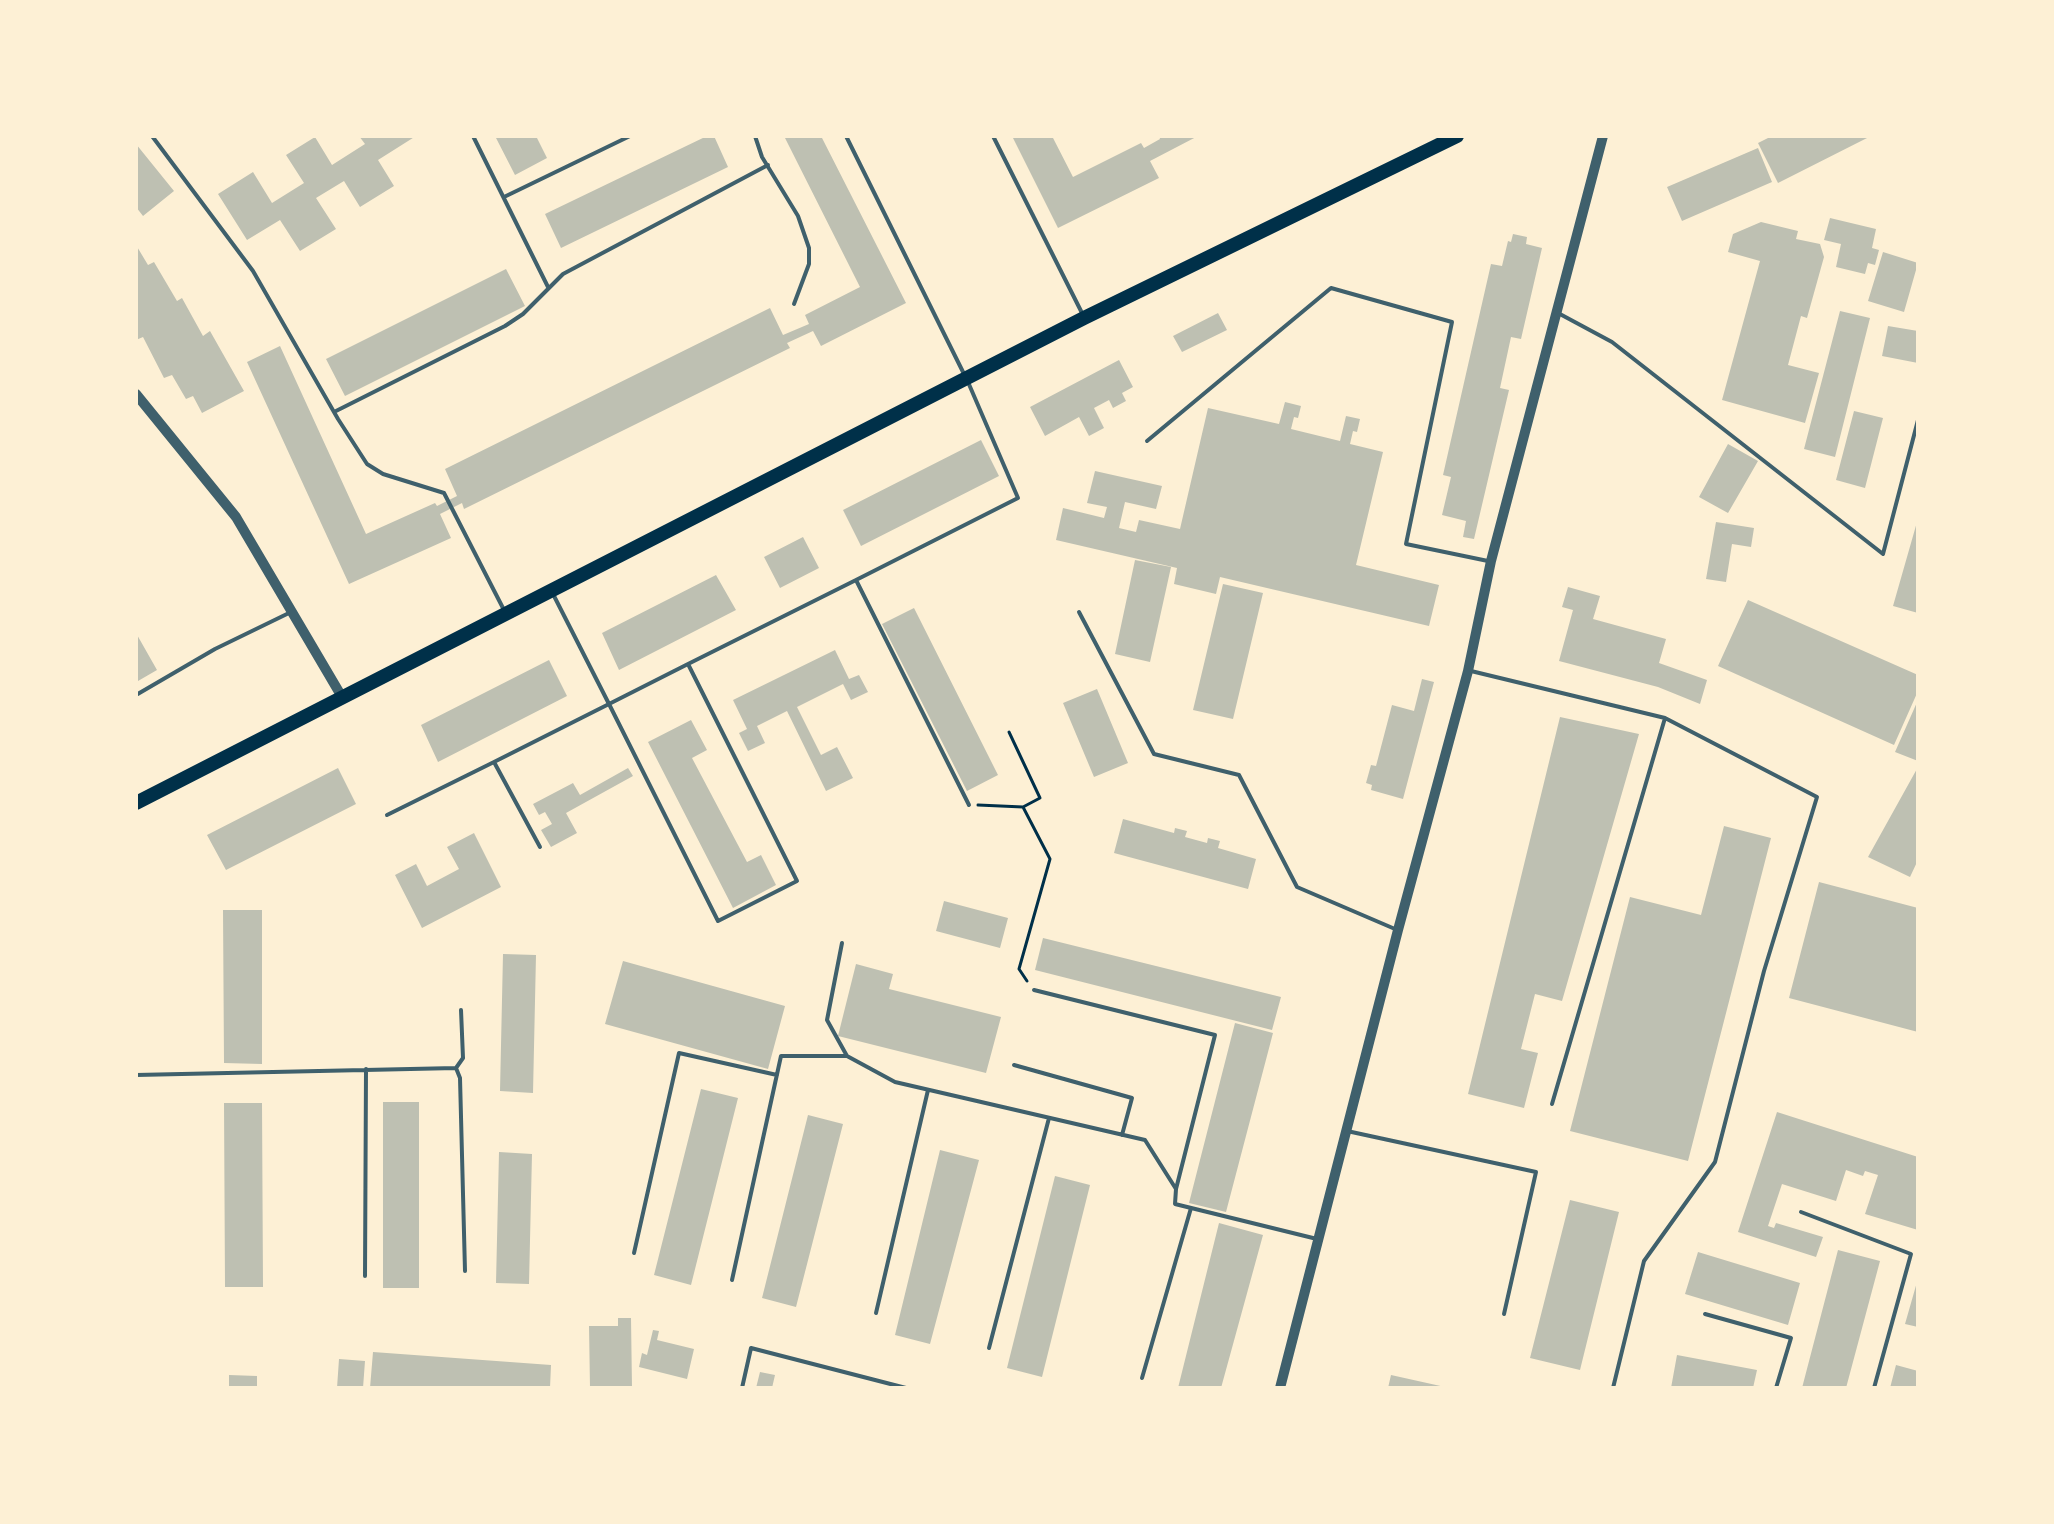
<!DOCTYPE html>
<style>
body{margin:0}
#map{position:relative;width:2054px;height:1524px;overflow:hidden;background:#fdf0d5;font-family:"Noto Sans",sans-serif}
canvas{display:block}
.frame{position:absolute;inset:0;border:138px solid #fdf0d5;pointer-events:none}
</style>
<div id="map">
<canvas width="2054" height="1524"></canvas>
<div class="frame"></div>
</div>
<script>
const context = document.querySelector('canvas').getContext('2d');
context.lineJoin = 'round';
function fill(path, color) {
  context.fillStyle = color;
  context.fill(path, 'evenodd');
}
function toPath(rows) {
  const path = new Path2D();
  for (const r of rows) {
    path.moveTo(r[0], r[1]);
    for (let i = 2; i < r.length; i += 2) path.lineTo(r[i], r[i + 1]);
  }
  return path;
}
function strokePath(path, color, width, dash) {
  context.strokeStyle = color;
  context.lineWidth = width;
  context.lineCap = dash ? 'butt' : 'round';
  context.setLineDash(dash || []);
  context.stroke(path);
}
const building = toPath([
 [359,136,416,136,378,160,394,186,360,207,344,181,316,198,336,229,300,251,280,220,247,240,218,194,253,172,272,203,304,183,286,155,315,137,332,165,365,144],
 [495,136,536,136,547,158,515,175],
 [707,136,714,136,728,167,561,248,545,214],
 [784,136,821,136,906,303,821,346,813,331,787,343,790,348,464,509,462,503,440,514,451,538,349,584,247,362,280,346,366,534,435,503,437,506,457,496,445,469,770,308,783,335,809,324,805,315,860,287],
 [1012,136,1052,136,1073,177,1141,143,1144,148,1160,139,1159,136,1198,136,1150,161,1159,178,1058,228],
 [1772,136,1871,136,1778,183,1758,143],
 [136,144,174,191,143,216,136,207],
 [1758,148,1772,182,1682,221,1667,187],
 [1830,218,1876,229,1872,248,1879,250,1875,265,1868,263,1865,274,1836,267,1841,244,1824,240],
 [1761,222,1798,231,1796,239,1820,244,1824,257,1807,318,1801,316,1788,365,1819,373,1805,423,1722,400,1760,261,1728,252,1733,234],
 [1513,234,1527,237,1526,244,1542,248,1521,339,1511,337,1500,388,1509,390,1474,539,1463,537,1466,521,1442,515,1451,477,1443,475,1491,264,1502,266,1508,241,1511,242],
 [136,245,148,265,154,262,177,301,182,298,203,336,210,331,244,391,202,413,193,396,186,399,172,375,164,378,143,337,136,340],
 [1883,252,1918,263,1904,312,1868,301],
 [506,269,525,306,345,396,326,359],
 [1840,311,1870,318,1835,457,1804,449],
 [1218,313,1227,330,1182,352,1173,336],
 [1888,326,1918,331,1918,363,1882,356],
 [1119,360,1133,387,1122,393,1126,401,1113,408,1109,400,1094,408,1104,428,1089,436,1079,417,1045,436,1030,407],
 [1285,402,1301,406,1298,418,1294,417,1291,429,1340,441,1346,416,1360,419,1357,432,1353,431,1350,444,1383,452,1356,565,1439,585,1429,626,1220,577,1216,594,1174,584,1177,568,1056,540,1063,508,1104,518,1107,507,1087,503,1095,471,1162,486,1156,509,1125,502,1119,528,1136,532,1139,520,1180,529,1208,408,1279,424],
 [1854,411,1883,418,1865,488,1836,480],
 [981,440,999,476,861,546,843,510],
 [1728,444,1758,461,1728,513,1699,497],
 [1716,522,1754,528,1751,547,1732,544,1726,582,1706,579],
 [1917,522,1918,522,1918,613,1893,606],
 [803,537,819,568,780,588,764,557],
 [1135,560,1171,567,1150,662,1115,654],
 [716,575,736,610,619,670,602,633],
 [1223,584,1263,593,1233,719,1193,710],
 [1568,587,1600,596,1593,619,1666,639,1659,663,1707,680,1700,704,1658,687,1559,661,1573,610,1562,607],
 [1748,600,1918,675,1918,691,1894,745,1718,666],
 [914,608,998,775,967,791,882,624],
 [136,633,157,670,138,681,136,676],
 [835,650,849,679,859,675,868,692,851,700,843,684,797,707,821,755,837,747,853,778,826,791,787,711,757,726,765,743,748,751,739,733,747,729,733,700],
 [549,660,567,696,438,762,421,725],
 [1422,679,1434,682,1403,799,1371,790,1372,785,1366,783,1371,765,1376,766,1392,705,1414,711],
 [1097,689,1128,763,1094,777,1063,703],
 [1918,700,1918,761,1895,752],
 [1560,717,1639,734,1562,1001,1535,994,1521,1049,1538,1053,1524,1108,1468,1094],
 [691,720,707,750,692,758,747,862,761,855,776,885,733,908,648,742],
 [1918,767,1918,860,1910,877,1868,857],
 [338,768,356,804,226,870,207,835],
 [628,768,633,776,566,813,577,833,551,847,541,830,552,824,545,812,539,815,533,804,573,783,580,795],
 [1123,819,1174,833,1175,828,1187,831,1185,837,1207,843,1208,838,1220,841,1218,848,1256,859,1248,889,1114,853],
 [1724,826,1771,838,1688,1161,1570,1131,1630,897,1701,915],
 [474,833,501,887,422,928,395,875,416,864,427,886,459,869,447,847],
 [1819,882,1918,908,1918,1032,1789,998],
 [944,901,1008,918,1000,948,936,931],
 [223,910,262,910,262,1064,224,1063],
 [1043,938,1281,997,1272,1030,1035,970],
 [503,954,536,955,533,1093,500,1091],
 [623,961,785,1006,768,1069,605,1024],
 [856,964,893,974,889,989,1001,1017,986,1073,838,1036],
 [1235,1023,1273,1033,1226,1212,1189,1203],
 [701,1089,738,1098,691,1285,654,1275],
 [383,1102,419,1102,419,1288,383,1288],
 [224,1103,262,1103,263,1287,225,1287],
 [1777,1112,1918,1157,1918,1230,1865,1214,1878,1175,1865,1171,1863,1176,1846,1170,1836,1201,1782,1184,1768,1226,1774,1228,1776,1223,1823,1237,1816,1257,1738,1232],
 [808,1115,843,1124,796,1307,762,1298],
 [940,1150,979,1160,930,1344,895,1335],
 [499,1152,532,1154,529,1284,496,1283],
 [1055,1176,1090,1185,1042,1377,1007,1368],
 [1570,1200,1619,1212,1580,1370,1530,1358],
 [1219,1223,1263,1235,1221,1388,1178,1388],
 [1838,1250,1880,1261,1846,1388,1802,1388],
 [1698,1252,1800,1283,1788,1325,1685,1294],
 [1917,1282,1918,1282,1918,1327,1905,1324],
 [618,1318,631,1318,632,1388,590,1388,589,1326,618,1326],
 [653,1330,659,1331,657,1340,694,1349,687,1379,639,1367,642,1353,647,1355],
 [373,1352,551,1365,550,1388,370,1388],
 [1677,1355,1757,1370,1753,1388,1671,1388],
 [339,1359,365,1361,363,1388,337,1388],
 [1896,1365,1918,1371,1918,1388,1890,1388],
 [760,1372,775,1375,772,1388,756,1388],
 [229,1375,257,1376,257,1388,229,1388],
 [1391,1375,1445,1387,1444,1388,1388,1388]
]);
const path = toPath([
 [1009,732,1040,798,1023,807],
 [978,805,1023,807,1050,859,1019,969,1027,981]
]);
const service = toPath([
 [152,136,253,271,338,419,367,464,383,474,444,493,505,612],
 [473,136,548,287],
 [755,136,762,157,798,216,809,248,809,264,794,304],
 [846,136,964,374],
 [993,136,1083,315],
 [504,197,630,136],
 [1558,313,1612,342,1883,554,1918,420],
 [334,412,505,326,523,314,563,274,768,165],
 [1147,441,1331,288,1452,322,1406,544,1488,561],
 [856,580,1018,498,968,382],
 [1079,612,1154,754,1239,775,1297,887,1395,929],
 [688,664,856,580,969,805],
 [1471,671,1665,718,1552,1104],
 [136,695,215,649,289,613],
 [494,762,540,847],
 [387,815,494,762,609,704,688,664,797,881,718,921,609,704,552,592],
 [842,943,827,1020,847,1056],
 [1034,990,1215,1035,1176,1189],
 [1014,1065,1132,1098,1122,1135],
 [456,1068,460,1078,465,1271],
 [136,1075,456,1068,463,1058,461,1010],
 [1347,1131,1536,1172,1504,1314],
 [1801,1212,1911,1254,1874,1388],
 [634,1253,679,1053,777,1075],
 [365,1276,366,1069],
 [732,1280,781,1056,847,1056,895,1082,1145,1140,1176,1189,1175,1204,1317,1239],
 [876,1313,928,1090],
 [1705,1314,1791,1338,1776,1388],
 [989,1348,1049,1118],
 [1142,1378,1191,1208],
 [742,1388,751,1348,906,1388],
 [1613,1388,1644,1261,1715,1162,1764,971,1817,797,1665,718]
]);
const tertiary = toPath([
 [136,394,236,517,342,697],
 [1280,1388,1398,930,1468,671,1491,561,1603,136]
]);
const primary = toPath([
 [136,803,1084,318,1457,136]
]);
fill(building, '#bec0b2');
strokePath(path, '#003049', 3);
strokePath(service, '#3f606c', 4);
strokePath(tertiary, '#3f606c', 10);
strokePath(primary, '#003049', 14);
</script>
